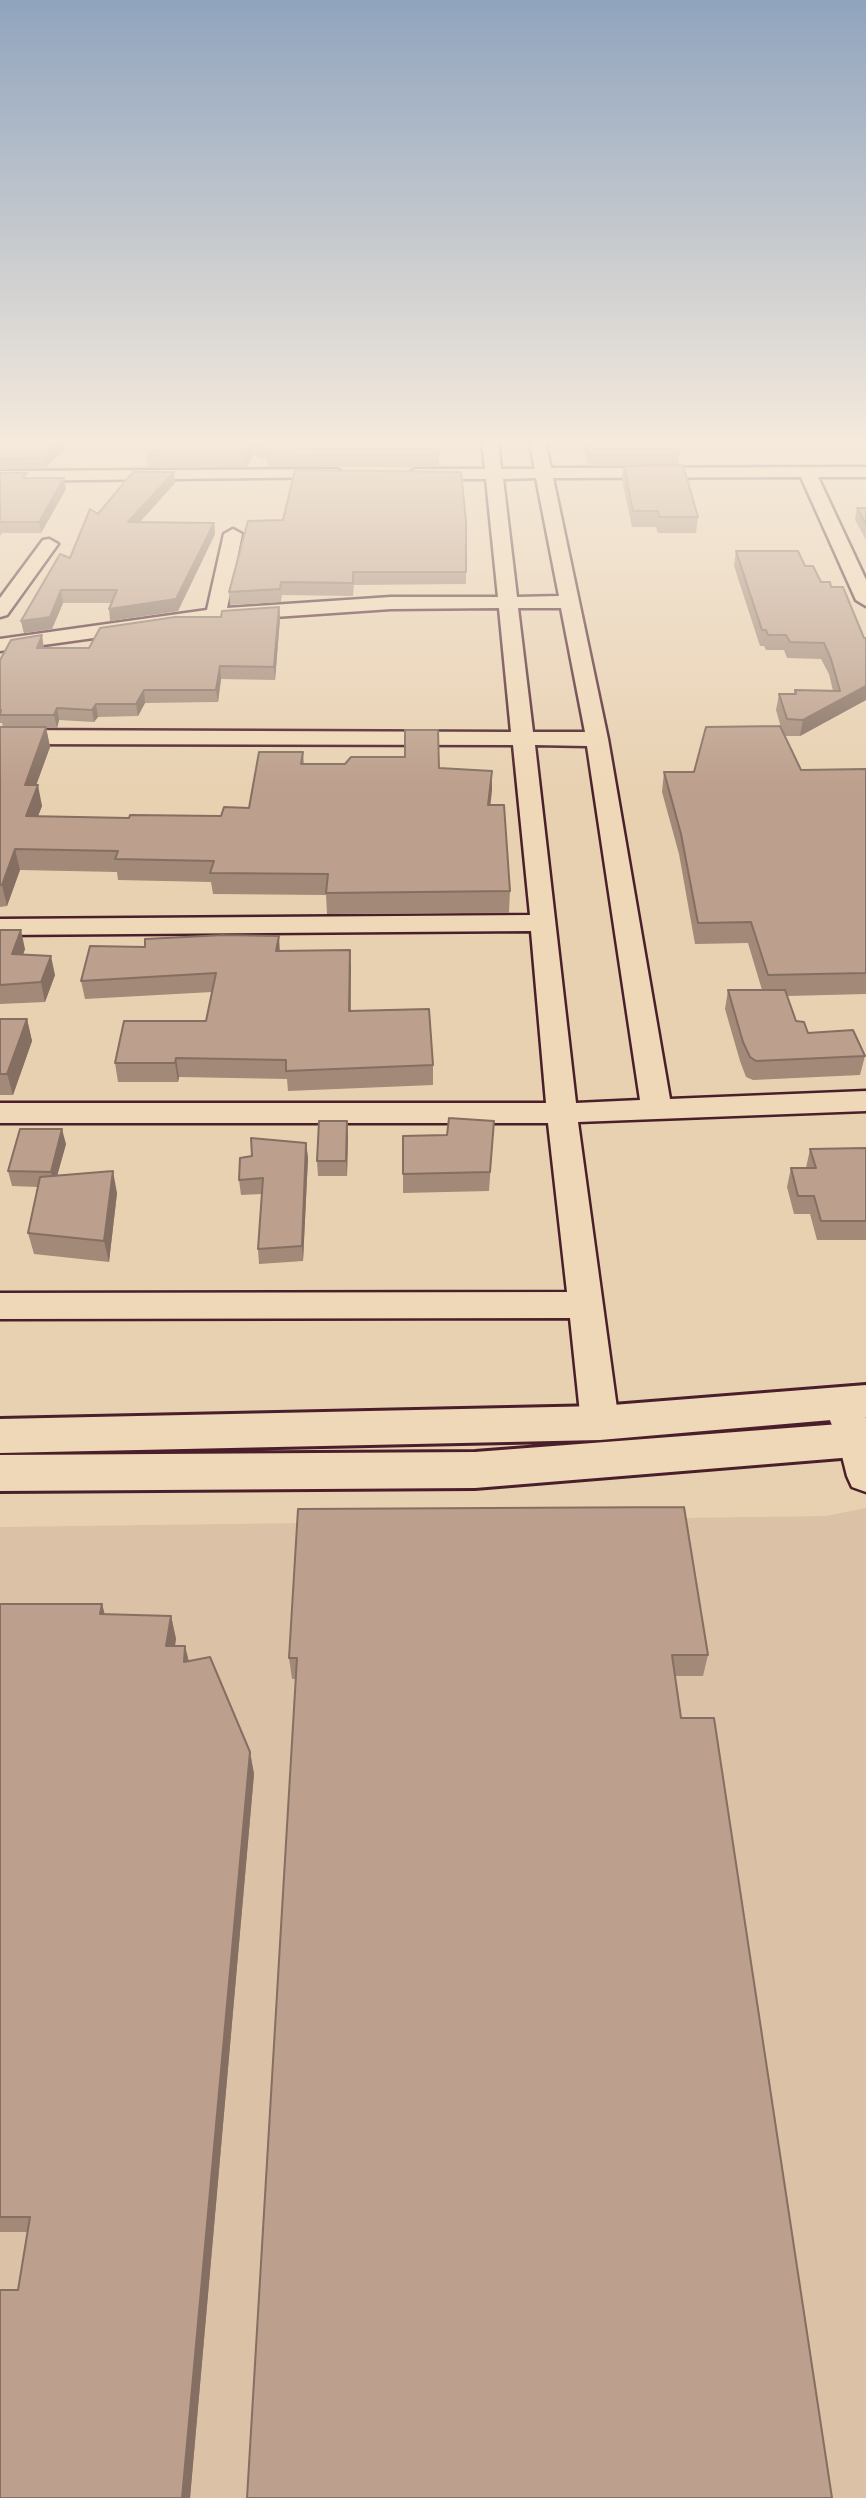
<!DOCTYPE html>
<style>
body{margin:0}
canvas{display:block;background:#e8d1b1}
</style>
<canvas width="866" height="2498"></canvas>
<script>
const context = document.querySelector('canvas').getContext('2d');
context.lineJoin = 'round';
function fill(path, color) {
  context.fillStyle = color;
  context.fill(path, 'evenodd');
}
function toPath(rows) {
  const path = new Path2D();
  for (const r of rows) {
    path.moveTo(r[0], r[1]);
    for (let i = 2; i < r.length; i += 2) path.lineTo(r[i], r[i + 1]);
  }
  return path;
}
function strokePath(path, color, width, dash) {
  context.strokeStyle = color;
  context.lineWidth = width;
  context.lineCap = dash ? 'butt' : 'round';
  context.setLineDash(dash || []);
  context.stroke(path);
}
const built = toPath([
 [866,1508,866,2498,0,2498,0,1527,826,1516]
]);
const street = toPath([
 [482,440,498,440,501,469,535,469,529,440,545,440,551,468,866,467,866,477,818,477,866,580,866,606,856,600,801,477,553,478,608,739,670,1099,866,1091,866,1111,578,1122,619,1423,613,1433,600,1438,587,1433,581,1423,570,1318,0,1319,0,1293,567,1292,548,1123,0,1123,0,1103,546,1103,531,931,0,935,0,919,530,915,513,745,0,744,0,730,511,732,499,608,391,609,216,621,0,651,0,639,207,610,224,534,233,529,242,534,227,608,391,597,498,597,486,479,415,479,407,474,415,469,485,469,482,440],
 [536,478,559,596,517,597,503,479,536,478],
 [518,608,561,608,585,732,533,732,518,608],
 [535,745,587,746,640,1100,576,1103,535,745],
 [337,469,345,474,343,477,0,481,0,471,337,469],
 [49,539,58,544,7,615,0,617,0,598,43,540,49,539],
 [841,1389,854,1393,866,1418,866,1492,852,1487,847,1476,838,1440,823,1403,828,1393,841,1389]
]);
const primary = toPath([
 [866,1385,866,1417,600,1440,0,1453,0,1419,600,1406,866,1385],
 [866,1422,866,1456,475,1488,0,1491,0,1455,475,1452,866,1422]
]);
const wall = toPath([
 [0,440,74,440,45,468,0,470],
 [162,440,441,440,438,467,268,467,267,460,253,455,247,467,148,468,147,456,162,441],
 [581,440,675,440,679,455,678,465,698,517,696,533,658,533,656,527,632,527,622,480,623,466,589,466],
 [0,475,28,478,64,478,66,489,41,533,2,533,0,536],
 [175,483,140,522,214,523,215,534,178,611,110,621,111,603,63,603,52,629,24,633,21,621,70,558,98,514],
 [857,508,866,508,866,540,855,520],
 [466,521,466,584,354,585,353,596,282,595,281,602,230,605,229,592],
 [736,551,805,566,821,582,831,587,864,638,866,638,866,700,800,736,785,736,801,770,866,769,866,994,787,996,796,1021,808,1033,865,1056,860,1075,753,1080,746,1077,740,1061,725,1009,728,990,762,990,748,943,695,944,679,854,662,792,664,772,694,772,782,731,776,710,779,694,794,694,795,690,833,691,829,674,821,659,787,658,784,650,766,650,764,646,760,646,734,566],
 [279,607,280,619,275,680,221,679,218,702,145,703,138,716,98,717,94,722,59,720,57,728,46,728,50,747,36,785,42,806,38,816,129,818,221,816,249,808,303,752,304,764,492,771,490,805,510,891,509,913,327,914,326,895,213,894,211,882,118,880,117,872,20,870,7,906,0,907,0,727,3,727,2,723,0,723,0,660,44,648,89,648,221,617],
 [0,930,25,949,23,955,55,975,45,1002,0,1004],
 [350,950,351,1011,433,1065,433,1085,288,1091,287,1079,179,1077,178,1082,118,1082,115,1063,206,1021,212,992,85,999,81,981,280,951],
 [0,1019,27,1019,32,1041,13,1095,0,1095],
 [494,1121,489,1191,403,1193,403,1136,447,1135],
 [348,1135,347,1176,318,1176,317,1161],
 [306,1143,308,1158,303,1261,259,1264,258,1249,262,1194,241,1195,239,1180],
 [66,1144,57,1176,117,1193,109,1262,34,1254,28,1233,38,1187,12,1186,8,1171],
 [866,1148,866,1240,817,1240,810,1214,794,1214,787,1187,791,1168,806,1168,810,1149],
 [0,1604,102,1604,105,1615,171,1616,176,1639,175,1646,185,1646,189,1661,250,1752,254,1774,190,2498,0,2498,18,2290,28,2232,0,2232],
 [708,1655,703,1676,675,1676,681,1718,832,2498,296,1679,292,1679,289,1658]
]);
const shadedWall = toPath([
 [62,440,74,440,45,468,43,458],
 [440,440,441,440,438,467,438,455],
 [252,443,253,455,247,467,246,456],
 [174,472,175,483,129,534,128,522],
 [64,478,66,489,41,533,39,522],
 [214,523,215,534,178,611,110,621,109,609],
 [61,590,63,603,52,629,24,633,21,621],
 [279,607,280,619,275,680,274,667],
 [42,635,44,648,39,661,37,648],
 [220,666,221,679,218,702,216,690],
 [866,686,866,700,800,736,803,720],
 [144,690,145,703,138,716,136,704],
 [96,704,98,717,94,722,92,710],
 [57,708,59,720,57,728,54,715],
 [46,727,50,747,29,805,25,785],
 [492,771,492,791,488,825,488,805],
 [38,785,42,806,30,836,26,816],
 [15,849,20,870,7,906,2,885],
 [21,930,25,949,16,974,12,954],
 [279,936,280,955,276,951],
 [350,950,351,969,350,1030,349,1011],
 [51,956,55,975,45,1002,41,982],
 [27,1019,32,1041,13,1095,7,1074],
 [176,1058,179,1077,178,1082,175,1063],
 [347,1121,348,1135,347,1176,346,1161],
 [62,1129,66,1144,54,1187,51,1172],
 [306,1143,308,1158,303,1261,302,1246],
 [113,1171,117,1193,109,1262,104,1241],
 [102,1604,108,1628,100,1614],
 [171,1616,176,1639,171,1669,166,1646],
 [185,1646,190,1669,184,1662],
 [250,1752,254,1774,190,2498,182,2498]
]);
const building = toPath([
 [0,440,62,440,43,458,0,459,0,440],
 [164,440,440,440,438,455,267,456,269,450,252,443,246,456,147,456,164,440],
 [585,440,675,440,679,455,589,455,585,440],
 [683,465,698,517,659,517,658,511,633,511,624,466,683,465],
 [295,470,461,472,466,521,466,572,353,572,353,583,281,582,280,589,229,592,248,521,283,520,295,470],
 [133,472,174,472,128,522,214,523,176,599,109,609,117,590,61,590,50,617,21,621,60,554,70,558,90,509,98,514,133,472],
 [1,473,27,473,22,478,64,478,39,522,0,522,0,475,1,473],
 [857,508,866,508,866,524,857,508],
 [736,551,798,551,805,566,813,566,821,582,830,582,831,587,843,587,864,638,866,638,866,686,803,720,787,719,779,694,796,694,795,690,840,691,831,659,824,643,790,642,786,635,768,635,766,630,762,630,736,551],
 [279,607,274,667,220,666,216,690,144,690,136,704,96,704,92,710,57,708,54,715,0,715,1,710,0,710,0,660,11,640,42,635,37,648,89,648,100,628,175,617,221,617,222,611,279,607],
 [780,726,801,770,866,769,866,973,768,975,751,922,698,923,681,834,664,772,694,772,706,727,780,726],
 [0,727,46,727,25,785,38,785,26,816,129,818,130,815,221,816,224,807,249,808,259,752,303,752,301,764,345,764,351,757,405,757,405,730,438,730,439,768,492,771,488,805,504,805,510,891,326,893,328,874,210,873,214,861,115,859,118,851,15,849,2,885,0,885,0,727],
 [0,930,21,930,12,954,51,956,41,982,0,985,0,930],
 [224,935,279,936,276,951,350,950,349,1011,429,1009,433,1065,286,1071,286,1060,176,1058,175,1063,115,1063,124,1021,206,1021,216,973,81,981,90,946,145,947,145,939,224,935],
 [728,990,785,990,796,1021,804,1022,808,1033,853,1030,865,1056,756,1061,750,1057,743,1042,728,990],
 [0,1019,27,1019,7,1074,0,1074,0,1019],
 [449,1118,494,1121,490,1172,403,1174,403,1136,447,1135,449,1118],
 [319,1121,347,1121,346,1161,317,1161,319,1121],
 [20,1129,62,1129,51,1172,8,1171,20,1129],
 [251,1138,306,1143,302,1246,258,1249,263,1178,239,1180,240,1158,252,1156,251,1138],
 [866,1148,866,1221,821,1221,814,1196,798,1196,791,1168,816,1168,810,1149,866,1148],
 [113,1171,104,1241,28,1233,40,1177,113,1171],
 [684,1507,708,1655,672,1655,681,1718,714,1718,832,2498,247,2498,297,1658,289,1658,298,1509,684,1507],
 [0,1604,102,1604,100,1614,171,1616,166,1646,185,1646,184,1662,210,1657,250,1752,182,2498,0,2498,0,2290,18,2290,30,2217,0,2217,0,1604]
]);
fill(built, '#dbc2a6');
strokePath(street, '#4a1f2b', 5);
strokePath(primary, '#4a1f2b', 6);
fill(street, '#efd8b7');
fill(primary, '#efd8b7');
fill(wall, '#a28978');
fill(shadedWall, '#846f62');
fill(building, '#bc9f8c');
strokePath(building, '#846f62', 2);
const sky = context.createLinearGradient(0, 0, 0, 789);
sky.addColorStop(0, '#90a4be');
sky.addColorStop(0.56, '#f5eadc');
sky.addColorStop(1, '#f5eadc00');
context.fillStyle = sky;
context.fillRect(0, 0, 866, 789);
</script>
